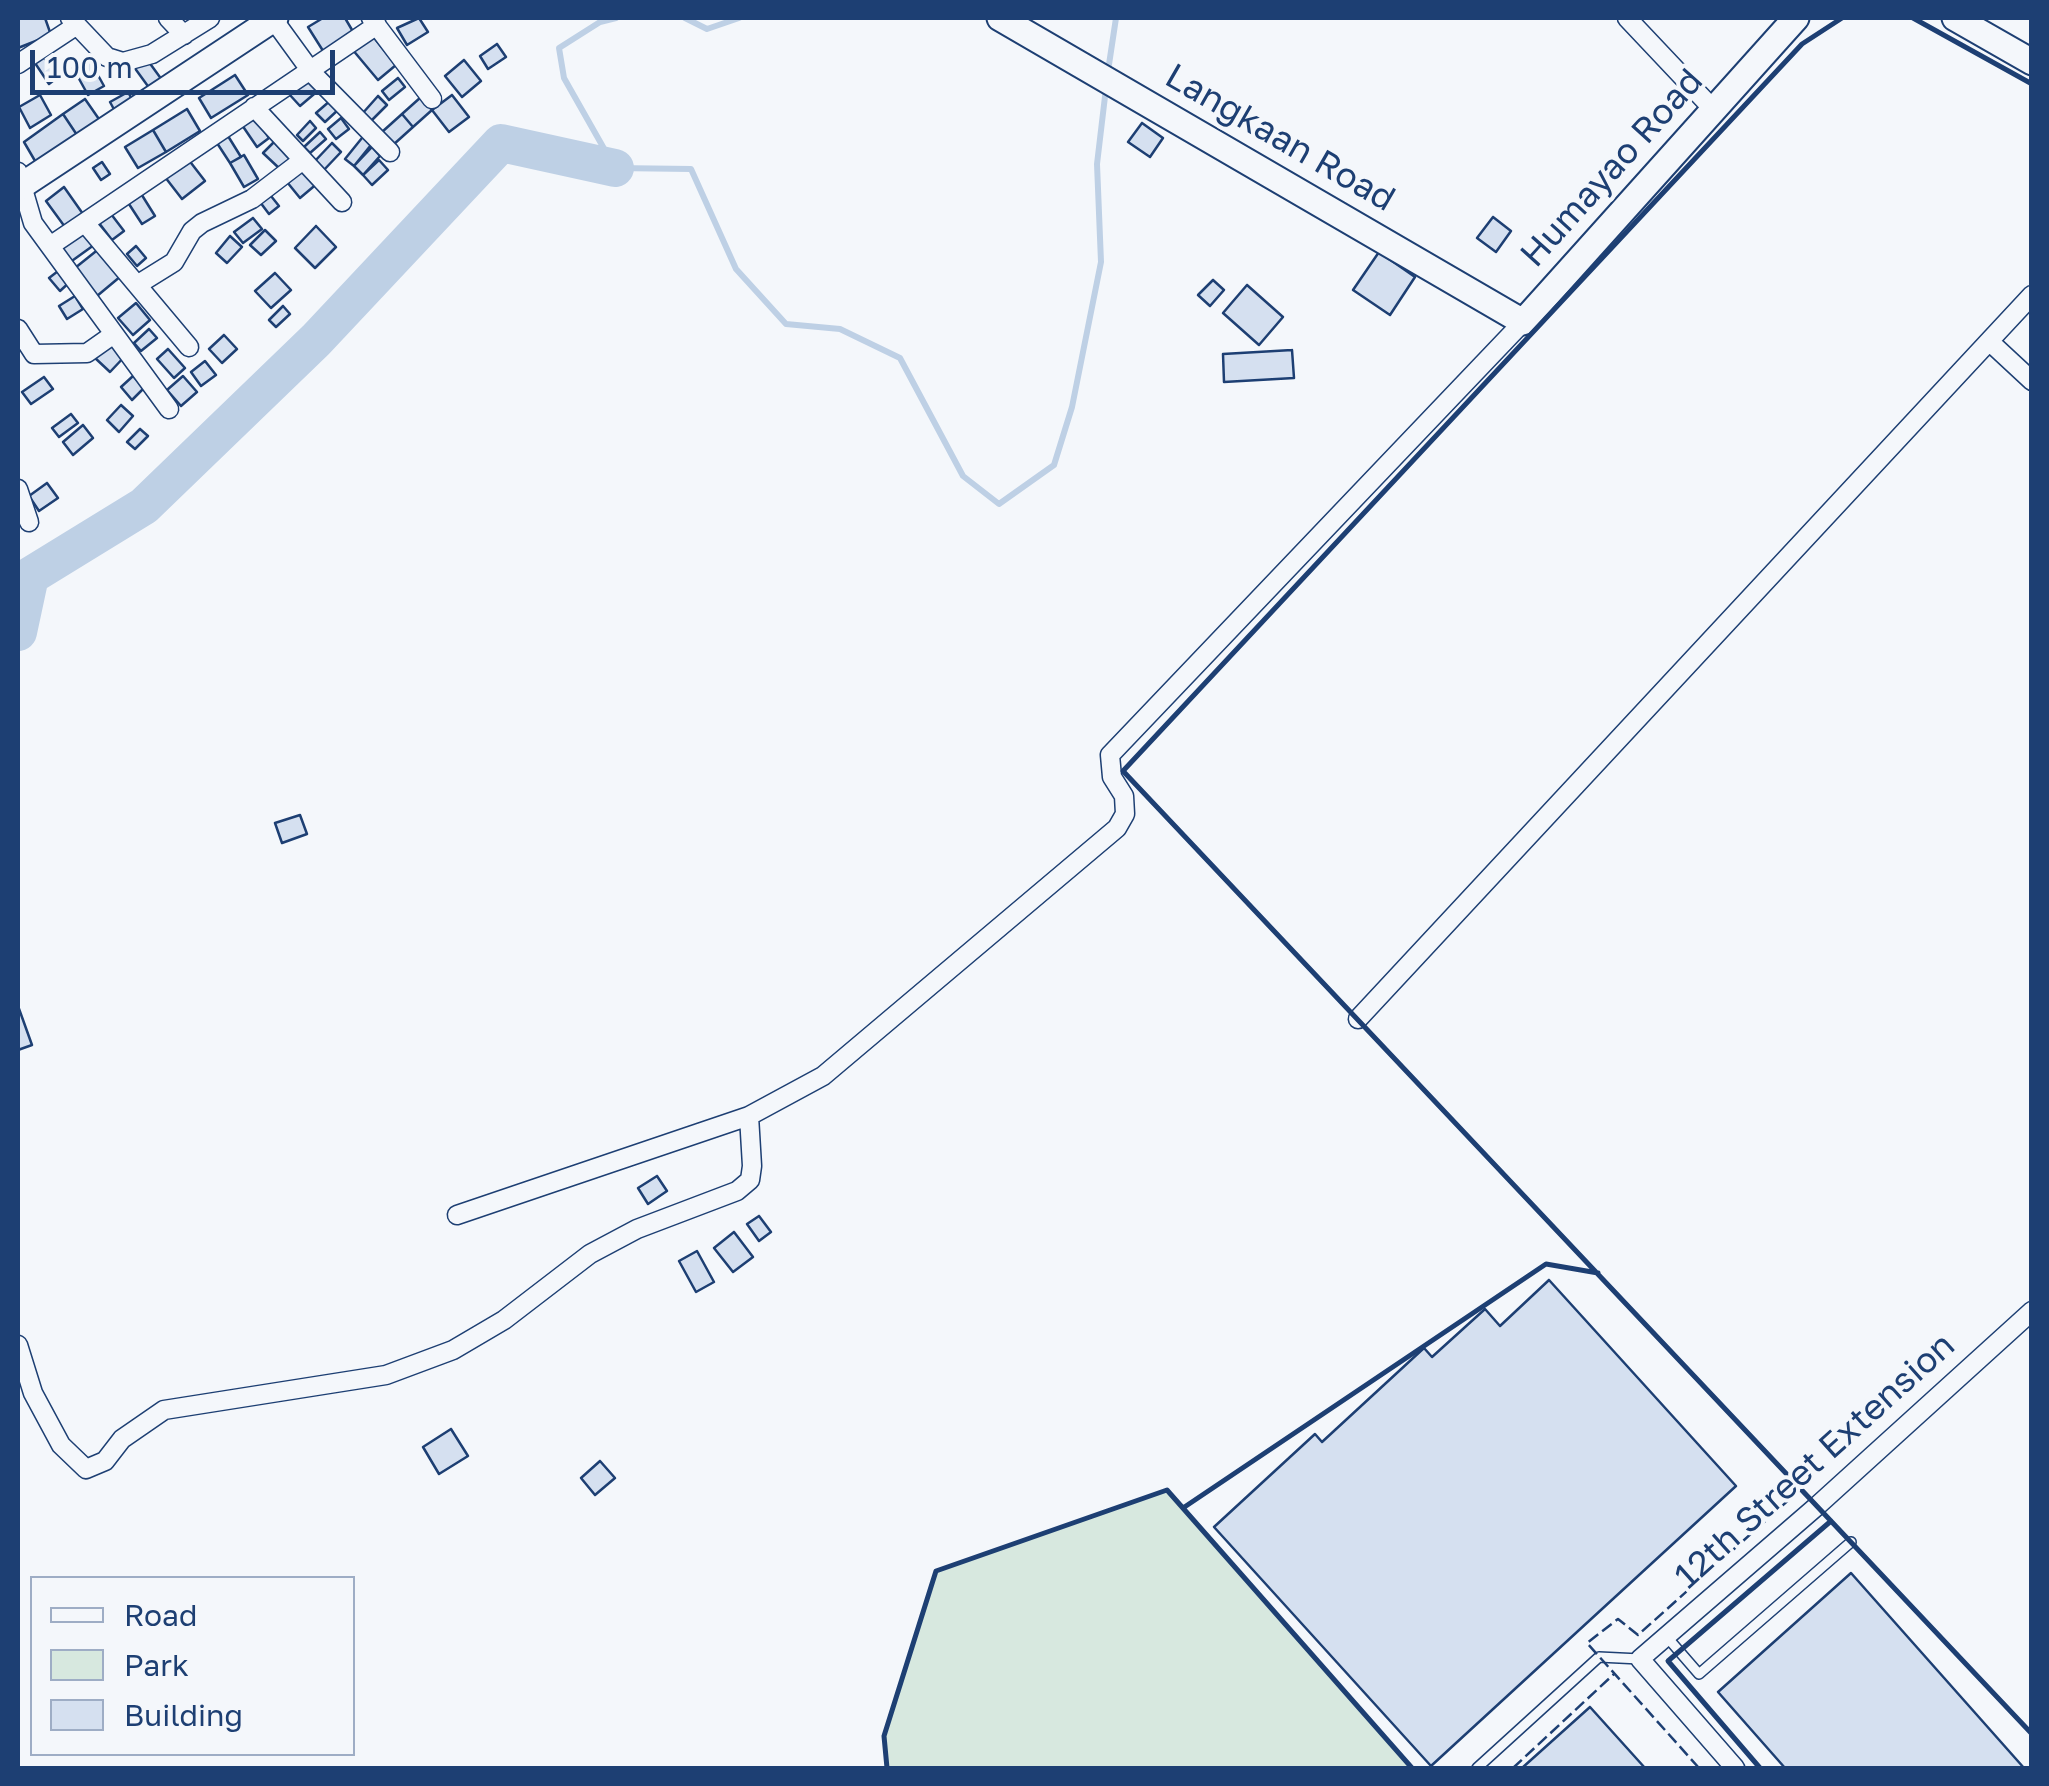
<!DOCTYPE html>
<style>
body{margin:0}
#map{position:relative;width:2049px;height:1786px;overflow:hidden;background:#f4f7fb;font-family:"Golos Text",sans-serif}
canvas{display:block}
.frame{position:absolute;inset:0;border:20px solid #1d3f73;pointer-events:none}
.legend{position:absolute;left:30px;top:1576px;width:325px;height:180px;box-sizing:border-box;background:#f4f7fb;border:2px solid #9eadc5;margin:0;padding:12px 18px;list-style:none;font-size:30px;color:#1d3f73}
.legend li{display:flex;align-items:center;gap:20px;height:50px}
.legend b{width:50px;border:2px solid #9eadc5}
.scale{position:absolute;left:30px;top:50px;width:305px;height:45px;box-sizing:border-box;border:5px solid #1d3f73;border-top:0;padding-left:12px;font-size:30px;line-height:35px;white-space:nowrap;color:#1d3f73;-webkit-text-stroke:8px #f4f7fb;paint-order:stroke}
</style>
<div id="map">
<canvas width="2049" height="1786"></canvas>
<div class="frame"></div>
<ul class="legend">
<li><b style="height:12px;background:#f4f7fb"></b>Road</li>
<li><b style="height:28px;background:#d7e8df"></b>Park</li>
<li><b style="height:28px;background:#d5e0f0"></b>Building</li>
</ul>
<div class="scale">100 m</div>
</div>
<script>
const context = document.querySelector('canvas').getContext('2d');
context.lineJoin = 'round';
function fill(path, color) {
  context.fillStyle = color;
  context.fill(path, 'evenodd');
}
function toPath(rows) {
  const path = new Path2D();
  for (const r of rows) {
    path.moveTo(r[0], r[1]);
    for (let i = 2; i < r.length; i += 2) path.lineTo(r[i], r[i + 1]);
  }
  return path;
}
function strokePath(path, color, width, dash) {
  context.strokeStyle = color;
  context.lineWidth = width;
  context.lineCap = dash ? 'butt' : 'round';
  context.setLineDash(dash || []);
  context.stroke(path);
}
function write(font, color, halo, rows, align = 'center') {
  context.font = font + ' "Golos Text",sans-serif';
  context.lineWidth = 8;
  context.setLineDash([]);
  context.textBaseline = 'middle';
  context.strokeStyle = halo;
  context.fillStyle = color;
  for (const [text, x, y, turn = 0] of rows) {
    context.save();
    context.translate(x, y);
    context.rotate((+turn || 0) * Math.PI / 180);
    context.textAlign = isNaN(turn) ? turn : align;
    if (halo) context.strokeText(text, 0, 0);
    context.fillText(text, 0, 0);
    context.restore();
  }
}
const green = toPath([
 [1167,1490,1412,1768,887,1768,884,1736,936,1571,1167,1490]
]);
const stream = toPath([
 [616,18,600,22,559,48,564,78,615,168,691,169,736,269,786,324,840,329,900,358,963,476,999,504,1054,465,1072,407,1101,262,1097,164,1106,88],
 [685,18,707,29,739,18],
 [1108,71,1116,18]
]);
const river = toPath([
 [18,632,30,576,144,506,316,340,501,143,615,168]
]);
const building = toPath([
 [18,18,45,18,51,35,18,48,18,18],
 [323,18,345,18,355,35,325,54,308,27,323,18],
 [419,18,428,32,407,45,397,28,419,18],
 [371,34,396,65,378,80,352,49,371,34],
 [497,44,506,57,488,69,480,56,497,44],
 [44,57,58,77,49,84,35,63,44,57],
 [146,58,162,80,150,89,134,67,146,58],
 [89,59,104,86,88,95,73,68,89,59],
 [464,60,481,81,462,97,445,76,464,60],
 [235,75,248,95,211,118,199,98,235,75],
 [309,77,320,89,300,106,289,94,309,77],
 [398,78,405,87,389,100,382,91,398,78],
 [128,92,134,103,116,113,110,102,128,92],
 [40,95,51,115,30,128,19,107,40,95],
 [452,95,469,117,449,132,432,110,452,95],
 [378,96,387,105,370,122,362,114,378,96],
 [421,97,432,110,413,127,402,114,421,97],
 [85,99,101,122,79,138,63,114,85,99],
 [331,100,339,109,325,122,316,113,331,100],
 [187,109,200,131,166,152,153,130,187,109],
 [63,114,79,138,38,166,24,142,63,114],
 [402,114,413,127,393,145,382,132,402,114],
 [255,116,269,138,257,147,242,125,255,116],
 [341,118,349,129,336,139,328,129,341,118],
 [310,121,316,128,303,141,297,135,310,121],
 [1142,123,1163,138,1150,157,1128,142,1142,123],
 [153,130,166,152,138,168,125,147,153,130],
 [320,132,326,139,310,153,304,147,320,132],
 [366,133,375,140,354,166,345,159,366,133],
 [228,136,241,157,230,163,217,143,228,136],
 [274,142,290,159,280,169,263,153,274,142],
 [332,143,341,152,323,171,314,162,332,143],
 [372,147,380,156,363,175,354,166,372,147],
 [244,155,258,179,244,187,230,163,244,155],
 [188,159,205,181,182,199,165,177,188,159],
 [379,160,388,170,372,185,363,175,379,160],
 [102,162,110,174,101,180,93,168,102,162],
 [306,166,319,182,300,198,287,182,306,166],
 [64,187,83,214,65,227,46,201,64,187],
 [267,191,279,206,269,214,257,198,267,191],
 [140,192,155,216,142,224,127,201,140,192],
 [111,214,124,231,112,240,99,223,111,214],
 [1493,217,1511,231,1496,252,1477,238,1493,217],
 [253,218,262,229,243,243,234,232,253,218],
 [316,226,336,247,315,268,295,248,316,226],
 [82,228,94,245,69,263,57,245,82,228],
 [265,230,276,241,261,255,250,245,265,230],
 [230,236,242,247,227,263,216,253,230,236],
 [136,246,146,258,137,266,127,254,136,246],
 [100,248,121,276,97,296,75,268,100,248],
 [1379,252,1415,277,1390,315,1353,290,1379,252],
 [62,268,72,280,60,291,49,278,62,268],
 [275,273,291,290,271,308,255,291,275,273],
 [1213,280,1224,290,1210,306,1198,295,1213,280],
 [1247,285,1283,317,1259,345,1223,313,1247,285],
 [75,296,83,309,67,319,59,306,75,296],
 [136,303,150,320,133,335,118,318,136,303],
 [283,306,290,314,276,327,269,320,283,306],
 [149,329,157,338,141,351,134,343,149,329],
 [224,335,237,349,222,363,209,349,224,335],
 [110,340,126,355,110,372,94,357,110,340],
 [168,349,185,368,174,378,157,359,168,349],
 [1292,350,1294,378,1224,382,1223,354,1292,350],
 [205,361,216,375,201,386,191,372,205,361],
 [133,376,144,388,132,400,121,387,133,376],
 [183,376,197,392,181,406,167,390,183,376],
 [44,377,53,389,31,404,22,392,44,377],
 [121,405,133,416,119,432,107,420,121,405],
 [71,414,78,423,59,437,52,428,71,414],
 [83,425,93,438,73,455,63,442,83,425],
 [140,429,148,436,135,449,127,442,140,429],
 [47,483,58,498,39,511,29,496,47,483],
 [300,815,307,834,282,843,275,823,300,815],
 [18,1006,32,1045,18,1050,18,1006],
 [657,1176,667,1191,648,1204,638,1188,657,1176],
 [759,1216,771,1232,759,1241,747,1224,759,1216],
 [734,1232,753,1257,733,1272,714,1248,734,1232],
 [697,1251,714,1282,696,1292,679,1261,697,1251],
 [1549,1280,1736,1486,1431,1766,1214,1527,1315,1434,1322,1442,1424,1348,1432,1357,1485,1309,1500,1326,1549,1280],
 [451,1429,468,1456,439,1474,423,1447,451,1429],
 [600,1461,615,1478,595,1495,581,1478,600,1461],
 [1851,1573,2024,1768,1785,1768,1718,1692,1851,1573],
 [1590,1707,1645,1768,1522,1768,1590,1707]
]);
const lane = toPath([
 [1666,1636,1699,1674,1851,1542],
 [1477,1768,1599,1657,1640,1659]
]);
const street = toPath([
 [70,18,107,57,123,62,152,54,210,18],
 [168,18,184,35],
 [371,18,432,99],
 [1627,18,1712,108],
 [273,19,313,74,390,152],
 [18,64,77,25],
 [254,107,342,202],
 [18,172,33,223,169,409],
 [85,223,189,347],
 [50,246,377,25],
 [137,285,174,262,192,231,202,223,252,199,303,160],
 [18,329,34,354,87,353,114,334],
 [1990,342,2032,381],
 [18,489,29,522],
 [1358,1019,2032,295],
 [457,1215,749,1116,823,1076,1117,828,1125,814,1124,796,1112,777,1110,755,1523,322],
 [18,1345,33,1393,61,1445,86,1469,105,1461,122,1439,164,1410,386,1375,453,1350,504,1320,590,1254,637,1229,737,1191,750,1180,752,1166,749,1116],
 [1735,1768,1640,1659,1817,1506,2032,1311]
]);
const secondary = toPath([
 [1000,18,1523,322,1796,18],
 [1955,18,2032,62],
 [18,188,275,18]
]);
const fence = toPath([
 [1513,1768,1614,1674],
 [1699,1768,1587,1643,1618,1619,1638,1635,1801,1489]
]);
const wall = toPath([
 [1842,18,1802,44,1123,771,2032,1734],
 [1913,18,2032,84],
 [1183,1508,1546,1264,1598,1273],
 [887,1768,884,1736,936,1571,1167,1490,1412,1768],
 [1760,1768,1668,1661,1831,1521]
]);
const streetNames = [
 ["Langkaan Road",1280,138,30],
 ["Humayao Road",1612,168,-48],
 ["12th Street Extension",1815,1461,-42]
];
fill(green, '#d7e8df');
strokePath(green, '#687fa3', 2.5);
strokePath(stream, '#bed0e5', 6);
strokePath(river, '#bed0e5', 38);
fill(building, '#d5e0f0');
strokePath(building, '#1d3f73', 2.5);
strokePath(lane, '#1d3f73', 12);
strokePath(street, '#1d3f73', 21);
strokePath(secondary, '#1d3f73', 29);
strokePath(lane, '#f4f7fb', 9);
strokePath(street, '#f4f7fb', 18);
strokePath(secondary, '#f4f7fb', 25);
strokePath(fence, '#1d3f73', 2.5, [12, 5]);
strokePath(wall, '#1d3f73', 5);
write('35px', '#1d3f73', '#f4f7fb', streetNames);
</script>
